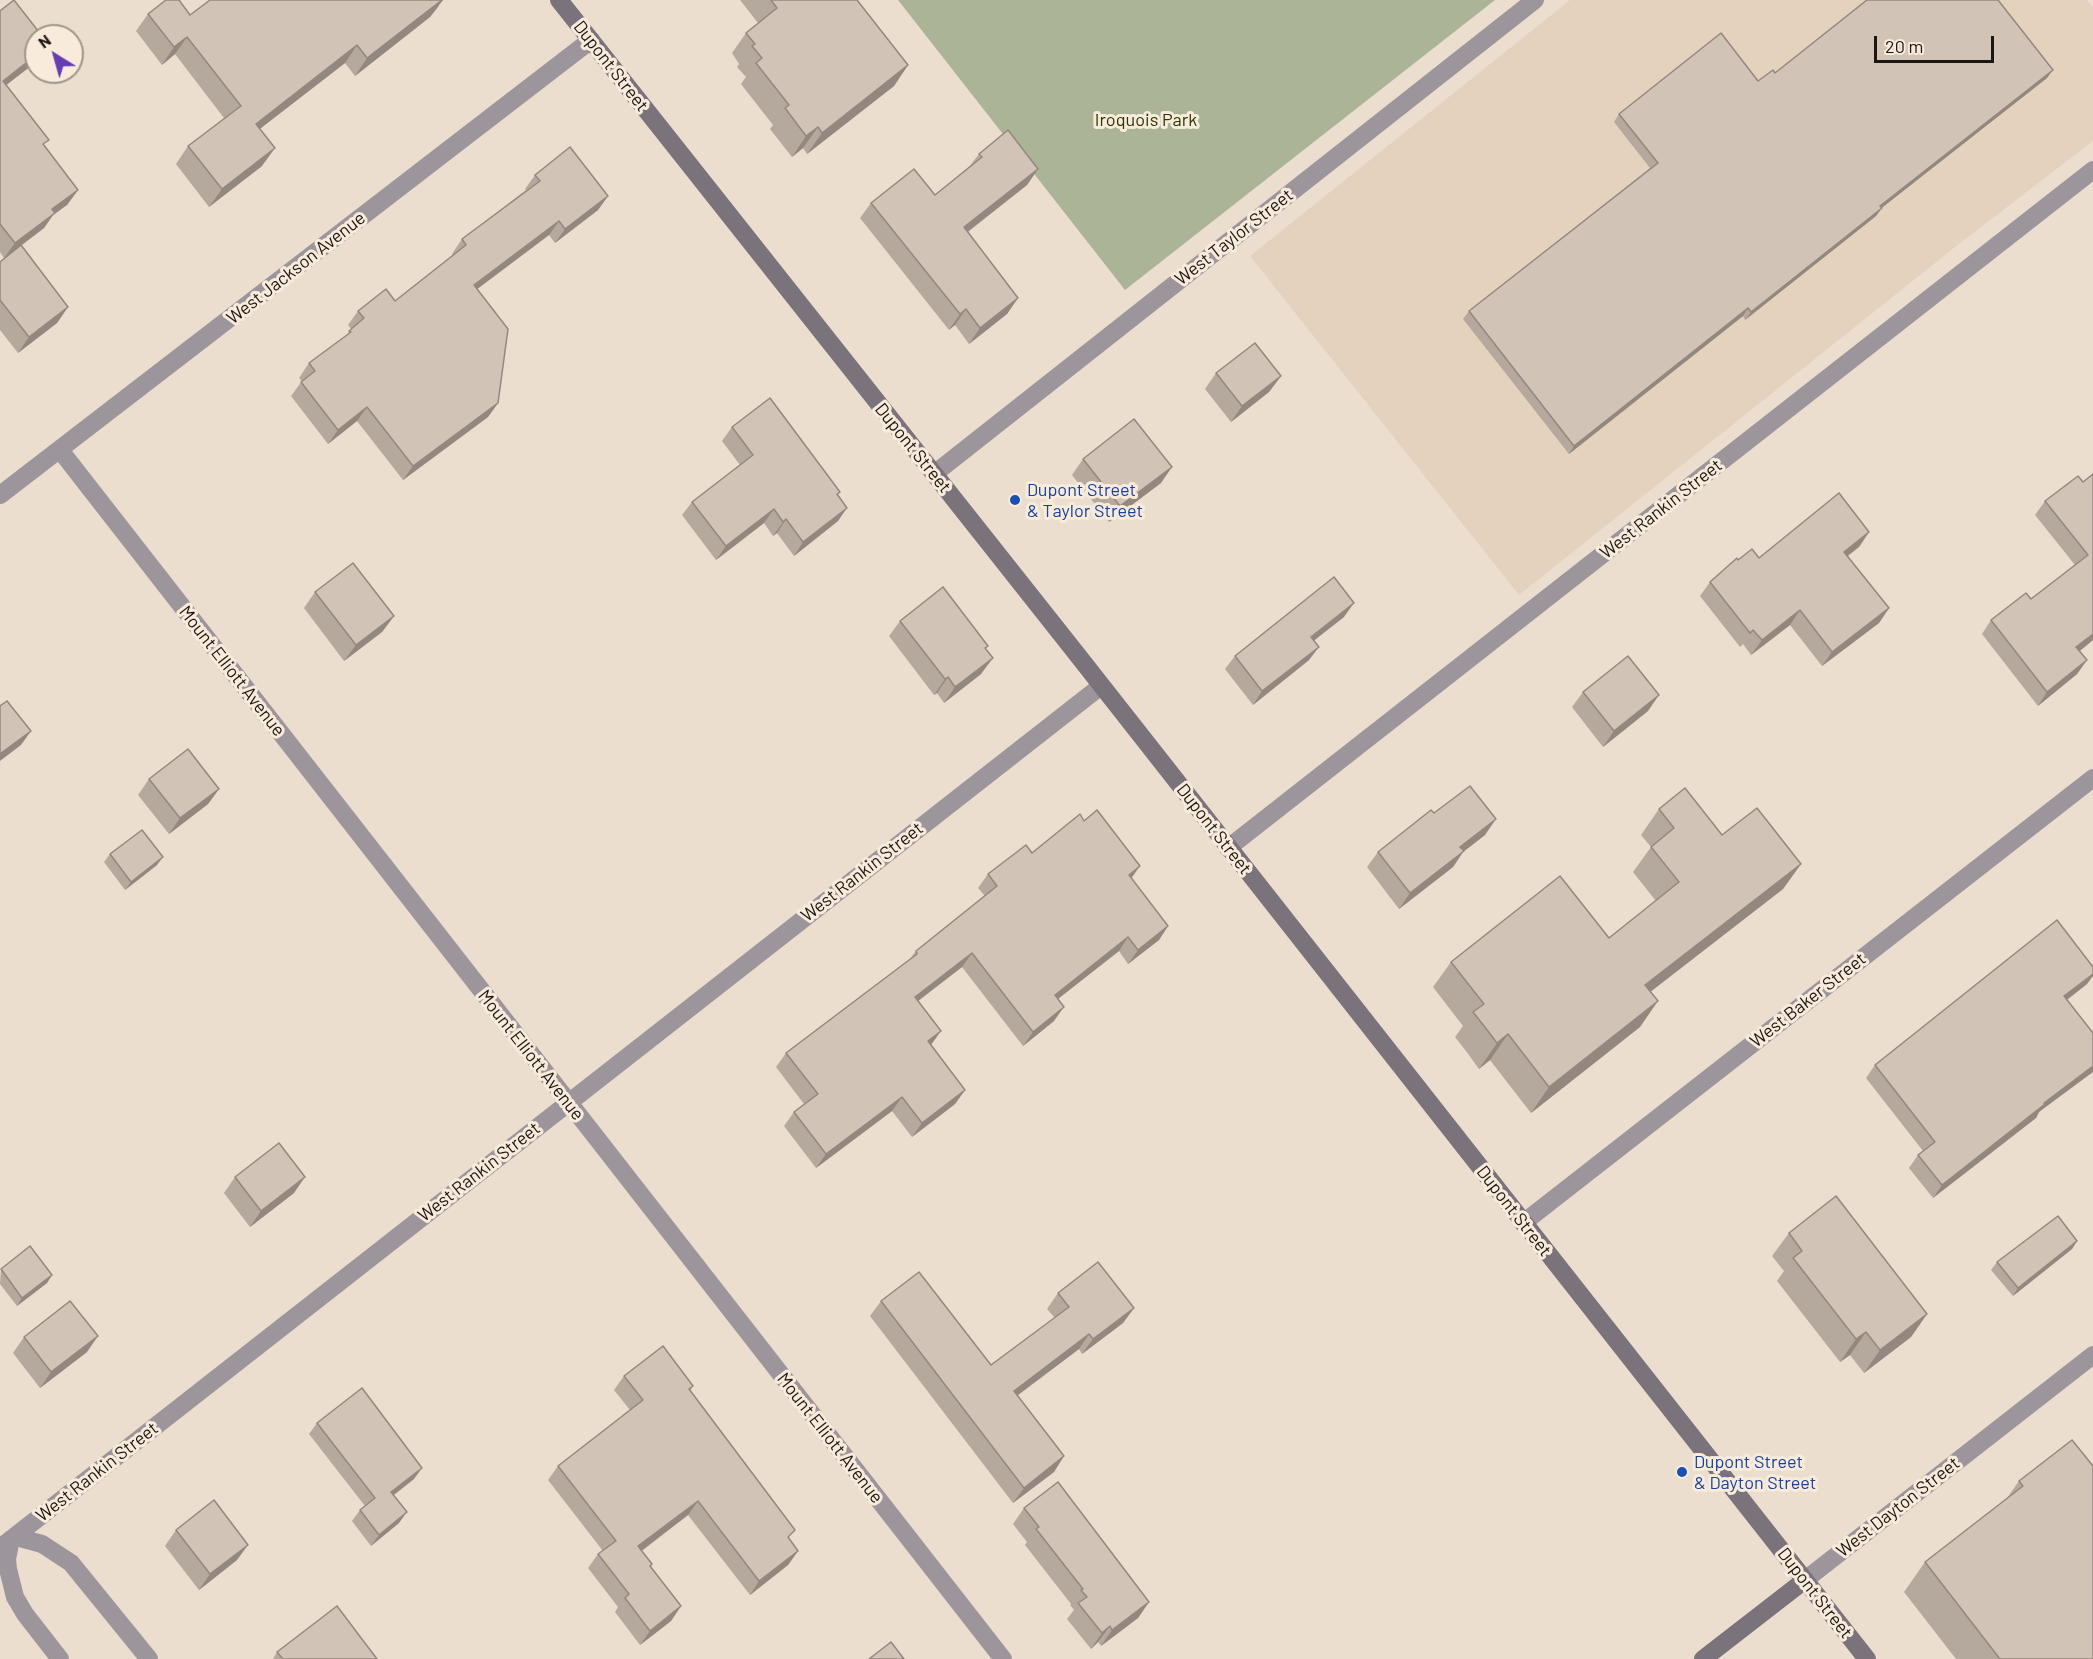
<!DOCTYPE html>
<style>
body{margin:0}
#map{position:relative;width:2093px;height:1659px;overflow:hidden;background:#ebdecf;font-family:Barlow,sans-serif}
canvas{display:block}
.north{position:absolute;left:24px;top:24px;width:60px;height:60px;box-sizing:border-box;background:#f8ebdc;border:2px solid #9f968b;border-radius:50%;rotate:323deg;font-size:16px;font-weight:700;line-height:24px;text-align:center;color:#1a1611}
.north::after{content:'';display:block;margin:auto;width:21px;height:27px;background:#663bb3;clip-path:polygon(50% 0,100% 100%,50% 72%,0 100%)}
.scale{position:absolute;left:1874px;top:36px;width:120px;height:27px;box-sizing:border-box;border:3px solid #1a1611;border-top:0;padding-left:8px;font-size:18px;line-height:21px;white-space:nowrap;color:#1a1611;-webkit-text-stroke:4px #f8ebdc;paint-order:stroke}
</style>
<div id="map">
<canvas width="2093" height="1659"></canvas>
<div class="north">N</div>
<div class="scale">20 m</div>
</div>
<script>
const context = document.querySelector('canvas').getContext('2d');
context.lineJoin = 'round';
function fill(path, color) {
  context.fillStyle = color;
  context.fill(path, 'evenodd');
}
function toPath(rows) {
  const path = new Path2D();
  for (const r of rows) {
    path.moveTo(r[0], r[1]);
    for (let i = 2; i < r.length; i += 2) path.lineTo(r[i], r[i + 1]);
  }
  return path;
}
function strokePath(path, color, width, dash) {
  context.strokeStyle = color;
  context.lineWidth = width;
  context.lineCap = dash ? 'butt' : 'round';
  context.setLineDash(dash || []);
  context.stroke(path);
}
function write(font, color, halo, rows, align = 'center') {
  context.font = font + ' Barlow,sans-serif';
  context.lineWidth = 6;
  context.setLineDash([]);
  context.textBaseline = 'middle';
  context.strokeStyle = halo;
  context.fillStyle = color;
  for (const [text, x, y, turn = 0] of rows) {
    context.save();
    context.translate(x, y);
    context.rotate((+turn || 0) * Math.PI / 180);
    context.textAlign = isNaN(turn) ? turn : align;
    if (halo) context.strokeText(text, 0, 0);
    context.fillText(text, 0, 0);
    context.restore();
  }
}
const built = toPath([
 [1570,0,2087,0,2093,7,2093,141,1959,244,1519,595,1250,256]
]);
const green = toPath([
 [898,0,1495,0,1125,290]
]);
const street = toPath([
 [60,450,1003,1659],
 [934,474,1535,0],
 [0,495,591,40],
 [1228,848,2093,170],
 [1523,1223,2093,778],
 [11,1539,20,1538,42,1544,71,1563,149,1659],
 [11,1539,7,1559,8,1569,15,1597,25,1614,60,1659],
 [0,1548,1101,686],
 [1805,1580,2093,1355]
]);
const secondary = toPath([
 [559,0,1076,653,1867,1659],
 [1703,1659,1805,1580]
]);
const wall = toPath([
 [740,0,857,0,908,65,894,86,807,154,803,148,792,157,770,129,773,125,741,84,746,77,737,67,739,64,732,53,746,33,758,23],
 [439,6,430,17,355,76,345,63,260,129,262,166,209,207,176,164,188,146,224,118,175,54,162,65,136,31,148,14,190,15],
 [0,11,36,36,36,62,6,85,45,146,78,190,67,205,53,215,44,228,21,246,68,307,57,323,18,353,0,330,0,262,20,246,4,258,0,252],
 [1775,73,2047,78,1881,208,1876,216,1745,320,1743,316,1569,454,1463,319,1469,311,1650,168,1614,122,1619,114,1758,81],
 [979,154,1038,169,1027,185,968,232,1018,298,1007,314,969,344,955,325,949,330,860,218,871,203,935,195,969,167],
 [535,175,608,196,598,210,555,243,549,235,477,289,498,403,488,417,403,480,357,421,328,444,291,396,302,381,299,378,309,363,346,336,351,329,348,325,358,311,395,301,453,255,452,254,462,239,526,190,525,189],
 [1216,373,1281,376,1269,392,1231,422,1205,389],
 [732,427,840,492,838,495,838,521,794,556,777,533,773,536,764,523,716,560,682,515,692,502,740,465,722,441],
 [1083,459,1161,483,1109,522,1072,475],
 [2093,474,2093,640,2080,651,2087,660,2077,674,2038,706,1982,634,1991,620,2031,599,2075,565,2035,515,2045,501,2083,482],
 [1869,532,1859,547,1848,556,1889,608,1879,623,1822,666,1790,625,1751,655,1743,644,1740,647,1700,596,1710,582,1738,560,1759,558],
 [315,592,394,616,382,632,344,661,304,608],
 [1344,617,1314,640,1309,660,1253,705,1225,669,1235,656],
 [900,621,986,649,981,674,944,703,937,693,934,695,889,636],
 [1583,692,1648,711,1603,747,1572,707],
 [149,779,219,789,208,804,169,834,138,795],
 [1659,809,1722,835,1801,864,1783,889,1650,992,1640,1027,1531,1113,1490,1060,1479,1069,1466,1051,1455,1037,1463,1026,1433,987,1451,962,1609,938,1656,901,1633,872,1651,847,1641,835],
 [1434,813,1485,835,1463,852,1453,867,1399,909,1367,867,1378,852],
 [1032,853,1131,878,1168,926,1159,940,1128,964,1119,951,1058,999,1054,1021,1023,1046,962,967,918,1001,931,1045,965,1090,955,1104,912,1137,892,1111,816,1168,784,1126,794,1112,804,1104,776,1067,786,1053,910,959,916,951,985,896,978,888,988,874],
 [110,854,157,865,125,890,104,862],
 [2087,984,2067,1000,2039,1112,2036,1118,1933,1198,1909,1168,1918,1155,1923,1151,1866,1078,1875,1065],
 [235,1177,294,1193,250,1227,224,1193],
 [1789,1233,1927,1314,1911,1337,1864,1373,1850,1355,1840,1362,1777,1281,1784,1271,1772,1256],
 [2077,1241,2072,1249,2013,1296,1991,1270,1997,1262],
 [1,1269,52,1275,47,1283,17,1306,0,1284],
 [1058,1293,1134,1308,1123,1323,1082,1354,1079,1349,1017,1396,1064,1456,1054,1472,1013,1503,870,1316,881,1301,991,1365,1055,1318,1047,1309],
 [24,1337,87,1352,40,1388,13,1353],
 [624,1376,693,1386,690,1391,789,1539,798,1551,788,1565,750,1595,688,1515,642,1551,652,1564,651,1567,681,1606,671,1621,640,1645,615,1612,618,1607,588,1568,598,1554,603,1551,548,1480,558,1466,630,1410,614,1390],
 [317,1423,414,1479,394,1495,399,1523,371,1546,352,1521,360,1510,365,1506,309,1434],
 [2093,1466,2093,1659,1956,1659,1904,1592,1925,1562,2005,1501,2019,1481],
 [1024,1508,1149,1602,1138,1618,1101,1646,1098,1642,1091,1649,1067,1619,1074,1610,1070,1605,1071,1604,1025,1545,1027,1542,1013,1524],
 [176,1530,237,1560,199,1590,165,1546],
 [277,1652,377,1659,273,1659]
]);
const shadedWall = toPath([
 [439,0,443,0,430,17,355,76,367,58],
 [187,37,175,54,162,65,174,47],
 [357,45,345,63,244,141,256,124],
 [36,55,36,62,0,90,3,81],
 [908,65,894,86,807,154,822,133],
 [2053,70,2047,78,1874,214,1880,206],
 [818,127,803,148,792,157,806,136],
 [275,148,262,166,209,207,222,189],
 [1038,169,1027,185,953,243,964,227],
 [78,190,67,205,53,215,44,228,4,258,15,243,52,209],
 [608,196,598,210,555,243,565,229],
 [1882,208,1876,216,1745,320,1751,312],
 [559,221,549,235,464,299,474,285],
 [1018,298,1007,314,969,344,980,328],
 [68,307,57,323,18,353,29,337],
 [1748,308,1743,316,1569,454,1574,446],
 [966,309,955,325,949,330,960,314],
 [1281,376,1269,392,1231,422,1242,406],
 [498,403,488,417,403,480,413,466],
 [367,407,357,421,328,444,338,430],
 [1172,467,1161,483,1109,522,1120,506],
 [847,508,838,521,794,556,803,542],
 [774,509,764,523,716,560,726,546],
 [786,519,777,533,773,536,783,522],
 [1869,532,1859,547,1834,566,1844,552],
 [1354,603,1344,617,1302,650,1311,637],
 [1889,608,1879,623,1822,666,1832,652],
 [1800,610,1790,625,1751,655,1762,640],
 [394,616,382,632,344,661,356,645],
 [2093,634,2093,640,2067,661,2076,647],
 [1319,647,1309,660,1253,705,1262,691],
 [993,658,981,674,944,703,955,687],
 [2087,660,2077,674,2038,706,2047,692],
 [948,677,937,693,934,695,945,679],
 [1659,695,1648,711,1603,747,1614,731],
 [31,731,21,745,0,761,0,754],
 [219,789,208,804,169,834,180,818],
 [1496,819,1485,835,1463,852,1453,867,1399,909,1410,893,1460,847],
 [163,857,157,865,125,890,131,882],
 [1801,864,1783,889,1627,1010,1645,985],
 [1140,866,1130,880,1129,875],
 [1168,926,1159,940,1128,964,1138,950],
 [1128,937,1119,951,1045,1009,1055,995],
 [972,953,962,967,905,1011,915,997],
 [2093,974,2093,976,2087,984,2055,1009,2064,996],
 [1658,1001,1640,1027,1531,1113,1549,1087],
 [1064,1007,1054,1021,1023,1046,1033,1032],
 [941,1031,931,1045,918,1055,928,1041],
 [1508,1034,1490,1060,1479,1069,1497,1043],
 [2093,1066,2093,1072,2039,1112,2036,1118,1933,1198,1942,1185,2044,1103],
 [965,1090,955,1104,912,1137,922,1123],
 [902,1097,892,1111,816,1168,826,1154],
 [305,1177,294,1193,250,1227,261,1211],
 [2077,1241,2072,1249,2013,1296,2018,1288],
 [52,1275,47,1283,17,1306,22,1298],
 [1134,1308,1123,1323,1082,1354,1093,1339],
 [1927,1314,1911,1337,1864,1373,1880,1350],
 [1866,1332,1850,1355,1840,1362,1856,1339],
 [1089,1334,1079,1349,1003,1406,1014,1391],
 [98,1336,87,1352,40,1388,51,1372],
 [1064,1456,1054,1472,1013,1503,1024,1488],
 [422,1468,414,1479,383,1503,391,1492],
 [698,1501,688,1515,629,1560,638,1546],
 [407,1512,399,1523,371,1546,379,1535],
 [248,1545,237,1560,199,1590,210,1574],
 [798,1551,788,1565,750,1595,759,1581],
 [1149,1602,1138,1618,1101,1646,1112,1630],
 [681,1606,671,1621,640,1645,650,1631],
 [1110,1626,1098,1642,1091,1649,1102,1633]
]);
const building = toPath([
 [14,0,42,36,36,36,36,55,3,81,49,140,43,144,78,190,52,209,55,213,15,243,0,224,0,11,14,0],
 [166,0,179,0,190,15,210,0,442,0,367,58,357,45,256,124,275,148,222,189,188,146,241,106,187,37,174,47,148,14,166,0],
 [771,0,857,0,908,65,822,133,818,127,806,136,785,108,789,105,756,63,762,58,752,46,755,44,746,33,777,8,771,0],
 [1867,0,1998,0,2053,70,1880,206,1882,208,1751,312,1748,308,1574,446,1469,311,1658,163,1619,114,1721,33,1758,81,1773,70,1775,73,1867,0],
 [1008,130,1038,169,964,227,1018,298,980,328,966,309,960,314,871,203,914,169,935,195,982,157,979,154,1008,130],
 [570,147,608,196,565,229,559,221,474,285,508,329,498,403,413,466,367,407,338,430,301,382,315,371,309,363,351,332,349,331,364,318,358,311,386,289,395,301,466,245,462,239,540,181,535,175,570,147],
 [21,245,68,307,29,337,0,300,0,262,21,245],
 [1255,343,1281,376,1242,406,1216,373,1255,343],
 [770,398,840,492,837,494,847,508,803,542,786,519,783,522,774,509,726,546,692,502,753,455,732,427,770,398],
 [1134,419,1172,467,1120,506,1083,459,1134,419],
 [2093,474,2093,634,2076,647,2087,660,2047,692,1991,620,2026,593,2031,599,2088,555,2045,501,2078,476,2083,482,2093,474],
 [1839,493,1869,532,1844,552,1889,608,1832,652,1800,610,1762,640,1753,630,1750,633,1710,582,1737,558,1738,560,1752,549,1759,558,1839,493],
 [353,563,394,616,356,645,315,592,353,563],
 [1334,577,1354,603,1311,637,1319,647,1262,691,1235,656,1334,577],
 [943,587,988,646,985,648,993,658,955,687,948,677,945,679,900,621,943,587],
 [1628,656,1659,695,1614,731,1583,692,1628,656],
 [7,701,31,731,0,754,0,706,7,701],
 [188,749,219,789,180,818,149,779,188,749],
 [1470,786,1496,819,1460,847,1464,851,1410,893,1378,852,1431,810,1434,813,1470,786],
 [1685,788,1722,835,1757,808,1801,864,1645,985,1658,1001,1549,1087,1508,1034,1497,1043,1484,1026,1473,1012,1484,1004,1451,962,1560,876,1609,938,1679,882,1651,847,1674,828,1659,809,1685,788],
 [1097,810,1140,866,1129,875,1168,926,1138,950,1128,937,1055,995,1064,1007,1033,1032,972,953,915,997,941,1031,928,1041,965,1090,922,1123,902,1097,826,1154,794,1112,818,1094,786,1053,917,954,916,951,997,886,988,874,1026,845,1032,853,1080,814,1084,821,1097,810],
 [142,830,163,857,131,882,110,854,142,830],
 [2057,920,2093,967,2093,974,2064,996,2093,1033,2093,1066,2044,1103,2045,1104,1942,1185,1918,1155,1935,1142,1875,1065,2057,920],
 [279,1143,305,1177,261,1211,235,1177,279,1143],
 [1836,1196,1927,1314,1880,1350,1866,1332,1856,1339,1793,1258,1802,1251,1789,1233,1836,1196],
 [2058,1216,2077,1241,2018,1288,1997,1262,2058,1216],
 [30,1246,52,1275,22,1298,1,1269,30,1246],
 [1098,1262,1134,1308,1093,1339,1089,1334,1014,1391,1064,1456,1024,1488,881,1301,919,1272,991,1365,1069,1307,1058,1293,1098,1262],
 [70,1301,98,1336,51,1372,24,1337,70,1301],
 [663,1346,693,1386,689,1389,795,1530,788,1537,798,1551,759,1581,698,1501,638,1546,652,1564,650,1566,681,1606,650,1631,625,1598,629,1594,598,1554,616,1541,558,1466,643,1400,624,1376,663,1346],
 [362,1388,422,1468,391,1492,407,1512,379,1535,360,1510,375,1498,317,1423,362,1388],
 [2072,1440,2093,1466,2093,1659,2000,1659,1925,1562,2023,1486,2019,1481,2072,1440],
 [1058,1482,1149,1602,1112,1630,1110,1626,1102,1633,1078,1603,1087,1597,1081,1590,1083,1589,1036,1529,1039,1527,1024,1508,1058,1482],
 [214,1500,248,1545,210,1574,176,1530,214,1500],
 [337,1606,377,1659,283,1659,277,1652,337,1606],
 [891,1642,904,1659,869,1659,891,1642]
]);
const markers = [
 [1015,500,6,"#1a4fb4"],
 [1682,1472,6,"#1a4fb4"]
];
const streetNames = [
 ["Dupont Street",611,66,52],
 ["West Taylor Street",1234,237,-38],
 ["West Jackson Avenue",296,268,-38],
 ["Dupont Street",913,448,51],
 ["West Rankin Street",1661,509,-38],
 ["Mount Elliott Avenue",232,671,52],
 ["Dupont Street",1214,829,52],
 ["West Rankin Street",862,872,-38],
 ["West Baker Street",1808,1000,-38],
 ["Mount Elliott Avenue",531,1055,52],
 ["West Rankin Street",479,1172,-38],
 ["Dupont Street",1514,1211,52],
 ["Mount Elliott Avenue",830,1438,52],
 ["West Rankin Street",97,1472,-38],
 ["West Dayton Street",1898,1507,-38],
 ["Dupont Street",1815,1593,52]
];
const parkNames = [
 ["Iroquois Park",1146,120]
];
const transitNames = [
 ["Dupont Street",1027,490],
 ["& Taylor Street",1027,511],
 ["Dupont Street",1694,1462],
 ["& Dayton Street",1694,1483]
];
fill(built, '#e4d2bd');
fill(green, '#abb596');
strokePath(street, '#9c969c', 18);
strokePath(secondary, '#7b737b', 18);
fill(wall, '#b5a89d');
fill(shadedWall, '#938880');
fill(building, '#d2c3b7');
strokePath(building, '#938880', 1.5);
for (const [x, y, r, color] of markers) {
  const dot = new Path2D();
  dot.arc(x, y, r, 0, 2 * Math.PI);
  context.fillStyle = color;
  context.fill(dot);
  strokePath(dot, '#f8ebdc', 2);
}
write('18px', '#1a1611', '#f8ebdc', streetNames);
write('18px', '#2c3800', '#f8ebdc', parkNames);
write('18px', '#164399', '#f8ebdc', transitNames, 'left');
</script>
